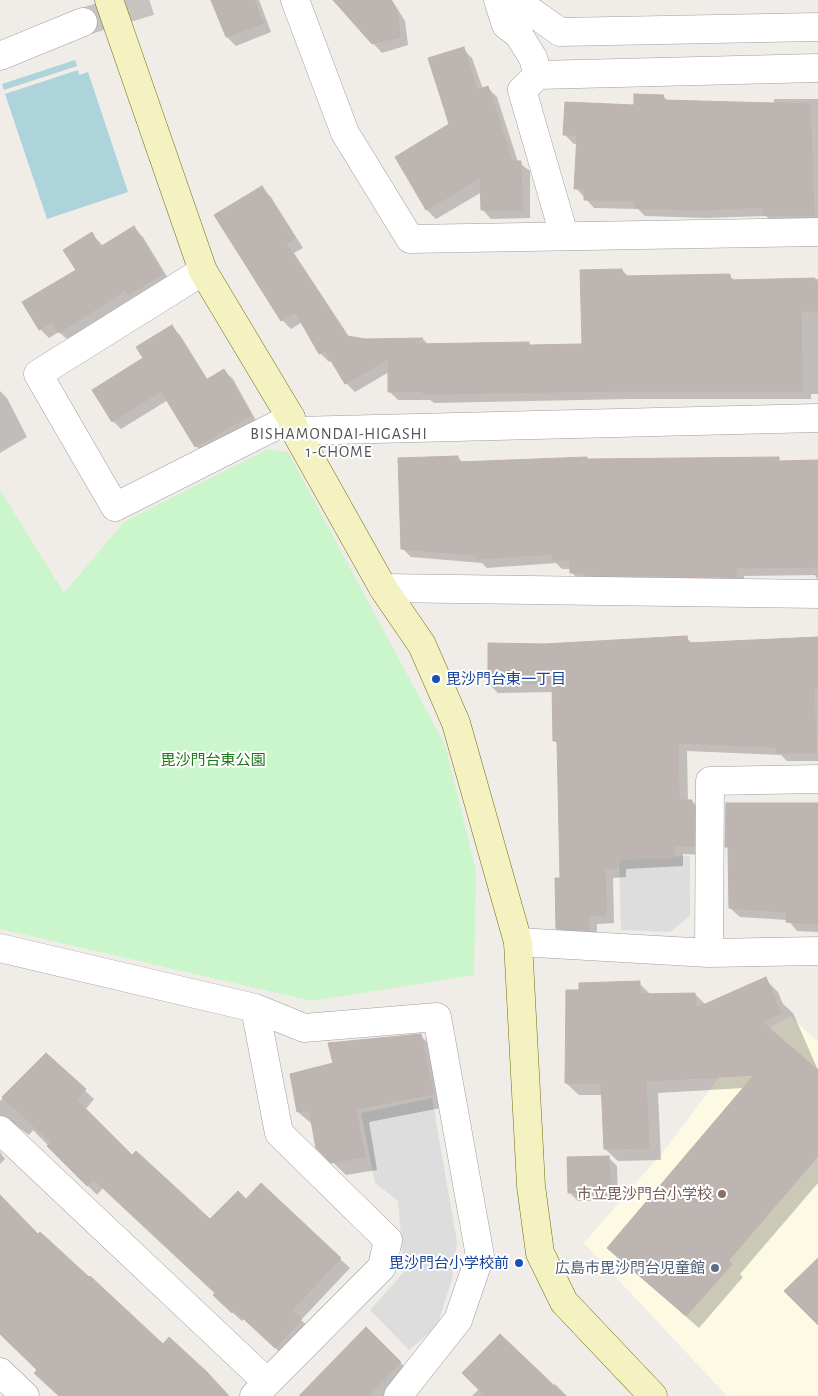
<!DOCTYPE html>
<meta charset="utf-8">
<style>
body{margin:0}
canvas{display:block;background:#f0ece8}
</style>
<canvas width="818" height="1396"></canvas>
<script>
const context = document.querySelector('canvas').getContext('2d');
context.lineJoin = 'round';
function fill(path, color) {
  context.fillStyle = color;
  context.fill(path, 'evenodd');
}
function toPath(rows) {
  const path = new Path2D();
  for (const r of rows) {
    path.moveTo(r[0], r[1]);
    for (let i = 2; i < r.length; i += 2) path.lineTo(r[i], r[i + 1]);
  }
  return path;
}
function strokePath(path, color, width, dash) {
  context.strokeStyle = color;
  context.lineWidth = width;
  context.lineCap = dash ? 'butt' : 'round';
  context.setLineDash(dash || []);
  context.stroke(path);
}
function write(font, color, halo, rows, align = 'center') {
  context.font = font + ' "Alegreya Sans","Noto Sans JP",sans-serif';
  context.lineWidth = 4;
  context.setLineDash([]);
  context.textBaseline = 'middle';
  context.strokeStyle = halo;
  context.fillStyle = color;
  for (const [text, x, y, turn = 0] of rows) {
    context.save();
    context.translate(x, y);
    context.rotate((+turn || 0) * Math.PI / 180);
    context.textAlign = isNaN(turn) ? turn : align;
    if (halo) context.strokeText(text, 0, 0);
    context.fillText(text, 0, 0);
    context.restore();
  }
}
const education = toPath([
 [790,1016,818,1042,818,1396,727,1396,584,1243,669,1145,745,1042]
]);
const park = toPath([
 [268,449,288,452,445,745,476,870,474,975,312,1001,0,929,0,490,64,593,124,522]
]);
const parking = toPath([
 [690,856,690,916,670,932,621,930,619,859],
 [432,1098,457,1242,452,1279,437,1326,409,1350,370,1310,404,1272,398,1201,375,1183,361,1113]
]);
const water = toPath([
 [75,60,77,66,4,90,2,84],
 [78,70,79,75,88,72,128,192,47,219,5,94]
]);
const shadow = toPath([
 [213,0,259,0,271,32,236,46,227,37],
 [334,0,392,0,405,21,408,45,382,53],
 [463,49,472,58,483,89,488,88,497,97,518,162,530,171,530,218,491,219,482,209,482,192,436,219,427,210,396,158,450,125],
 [663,96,668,101,774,105,774,99,818,99,818,222,774,224,766,216,707,218,645,216,638,209,594,208,576,188,577,144,574,144,565,135],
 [262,188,271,197,303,248,294,253,350,338,365,340,423,339,429,345,528,343,531,346,583,346,622,270,629,277,729,275,736,282,818,279,818,394,811,394,811,399,629,399,434,403,430,400,398,400,389,391,389,372,355,392,346,383,333,360,329,362,320,353,302,322,291,329,282,320,216,216],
 [134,228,143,237,171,283,69,341,59,332,49,338,40,329,77,270,92,234,103,246],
 [171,327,180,335,208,380,224,371,233,379,258,424,205,455,196,446,168,400,121,429,113,421,145,359],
 [0,391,7,398,27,437,0,453],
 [458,457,463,463,587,458,589,460,778,459,782,463,818,462,818,580,815,575,744,576,744,586,580,581,571,572,571,569,562,569,556,563,487,568,482,563,411,557,402,548],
 [686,637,693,644,818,639,818,761,787,761,781,755,687,751,688,801,691,801,700,810,703,855,683,854,683,866,626,869,626,877,613,878,614,923,597,924,597,939,567,937,558,928,562,879,559,745,555,741,554,692,498,693,489,684,544,645],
 [818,804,818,932,797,931,788,920,740,917,730,908,730,850,726,846],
 [765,979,778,992,783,1004,793,1013,818,1070,818,1183,740,1274,743,1277,699,1328,621,1260,744,1088,658,1093,661,1160,618,1161,605,1149,603,1095,579,1095,566,1083,580,991,639,983,651,995,695,994,706,1005],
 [420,1035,434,1049,446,1107,369,1122,377,1170,346,1175,317,1147,313,1125,298,1112,291,1074,335,1064],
 [46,1055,94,1099,85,1110,132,1157,211,1221,246,1201,340,1259,350,1268,301,1320,311,1329,285,1357,244,1319,242,1321,224,1305,216,1294,104,1187,97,1195,33,1130,29,1135,14,1124,5,1124,0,1127,0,1101],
 [0,1152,5,1159,0,1164],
 [608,1157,617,1166,618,1200,578,1201,569,1192],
 [366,1329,410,1372,386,1396,299,1396],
 [555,1384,567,1396,472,1396,479,1389,553,1386]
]);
const building = toPath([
 [211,0,254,0,263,23,226,37,211,0],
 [333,0,391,0,397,11,400,37,372,44,333,0],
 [464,47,477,90,488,86,512,161,521,161,522,210,481,210,480,178,426,210,395,157,449,124,428,58,464,47],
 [634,94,664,95,663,100,810,104,814,215,763,215,763,207,698,210,635,208,635,201,584,200,584,189,574,189,577,135,563,135,565,102,634,105,634,94],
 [262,186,295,238,286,244,347,336,365,339,423,338,413,344,529,342,529,345,582,344,580,270,622,269,623,276,730,274,730,280,815,278,815,283,818,283,818,311,801,311,802,391,619,391,423,394,423,391,388,392,388,359,345,384,325,351,319,354,295,312,281,321,214,215,262,186],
 [134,226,163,274,128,295,125,290,59,333,51,322,39,330,22,302,76,270,63,250,92,232,100,247,134,226],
 [172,325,206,380,224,369,251,415,195,447,161,391,112,422,92,390,143,358,136,347,172,325],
 [458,456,458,462,587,457,587,459,779,457,779,461,818,460,818,567,736,568,736,577,585,575,585,573,570,573,570,560,552,560,552,554,477,559,476,555,401,549,398,458,458,456],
 [687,636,688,643,818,637,818,688,814,688,816,752,776,753,776,747,678,743,679,800,692,800,692,803,694,803,694,846,674,846,675,858,617,860,617,868,605,869,606,915,588,915,589,930,556,929,555,878,560,878,557,741,553,741,552,683,488,685,488,643,544,644,687,636],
 [726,803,818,803,818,924,786,922,787,912,729,908,728,847,725,847,726,803],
 [766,977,781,1013,762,1022,818,1070,818,1156,728,1261,732,1264,686,1316,607,1248,754,1075,646,1081,649,1148,604,1149,601,1083,565,1083,566,990,579,990,579,983,640,981,640,994,695,993,696,1008,766,977],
 [421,1034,433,1094,356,1109,365,1157,331,1163,316,1148,309,1110,297,1112,290,1074,333,1063,328,1043,421,1034],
 [46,1053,86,1089,77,1100,132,1155,136,1151,210,1219,238,1191,246,1199,261,1183,341,1258,292,1310,302,1319,275,1348,234,1310,232,1313,213,1295,215,1293,93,1179,87,1186,47,1146,51,1142,2,1097,46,1053],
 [609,1156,610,1191,568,1193,567,1157,609,1156],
 [0,1195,38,1234,40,1232,89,1277,90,1276,163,1344,169,1337,207,1372,229,1396,59,1396,34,1373,37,1370,0,1334,0,1195],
 [818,1258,818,1325,784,1291,818,1258],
 [366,1327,401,1362,368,1396,299,1396,366,1327],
 [500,1334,565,1396,485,1396,462,1373,500,1334]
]);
const streetTunnel = toPath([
 [83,22,154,0]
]);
const street = toPath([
 [295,0,345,133,410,239,818,232],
 [498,0,506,25,519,35,533,58,538,75],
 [515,0,560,32,818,27],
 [0,56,83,22],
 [564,235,522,90,538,75,818,68],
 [203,271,38,374,115,507,291,418],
 [295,431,818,418],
 [383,588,818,594],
 [518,942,709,953,818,951],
 [0,948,255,1008,304,1028,437,1017,480,1256,458,1320,398,1396],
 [709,953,710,781,818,779],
 [0,1130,267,1382],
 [0,1372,25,1396],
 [254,1396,382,1267,388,1240,279,1133,255,1008]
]);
const secondary = toPath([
 [109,0,203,271,291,418,295,431,383,588,422,645,456,723,518,942,531,1186,540,1253,564,1302,653,1396]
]);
const markers = [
 [436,679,5,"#1a4fb4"],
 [722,1194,5,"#8d6e63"],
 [519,1263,5,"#1a4fb4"],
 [715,1268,5,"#5c6f8a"]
];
const transitNames = [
 ["毘沙門台東一丁目",446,679],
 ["毘沙門台小学校前",509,1263,"right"]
];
const parkNames = [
 ["毘沙門台東公園",213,760]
];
const educationNames = [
 ["市立毘沙門台小学校",712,1194]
];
const serviceNames = [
 ["広島市毘沙門台児童館",705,1268]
];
const neighbourhoodNames = [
 ["BISHAMONDAI-HIGASHI",339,434],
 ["1-CHOME",339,452]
];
fill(education, '#fdfae4');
fill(park, '#cbf5ca');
fill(parking, '#ddd');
fill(water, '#acd4da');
fill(shadow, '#0003');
fill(building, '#bdb5b1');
strokePath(building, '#c1b2ab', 1);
strokePath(streetTunnel, '#c7c3c0', 28, [28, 14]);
strokePath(street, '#9e9e9e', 29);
strokePath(secondary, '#70700f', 29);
strokePath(street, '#fff', 28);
strokePath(secondary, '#f5f2c1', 28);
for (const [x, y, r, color] of markers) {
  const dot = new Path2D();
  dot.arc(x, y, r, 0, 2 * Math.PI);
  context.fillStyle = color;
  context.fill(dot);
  strokePath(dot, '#fff', 2);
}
write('15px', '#164399', '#fff', transitNames, 'left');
write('15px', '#187815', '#fff', parkNames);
write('15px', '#785e54', '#fff', educationNames, 'right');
write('15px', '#4e5e75', '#fff', serviceNames, 'right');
context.letterSpacing = '1px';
write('16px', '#545454', '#fff', neighbourhoodNames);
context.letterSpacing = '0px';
</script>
